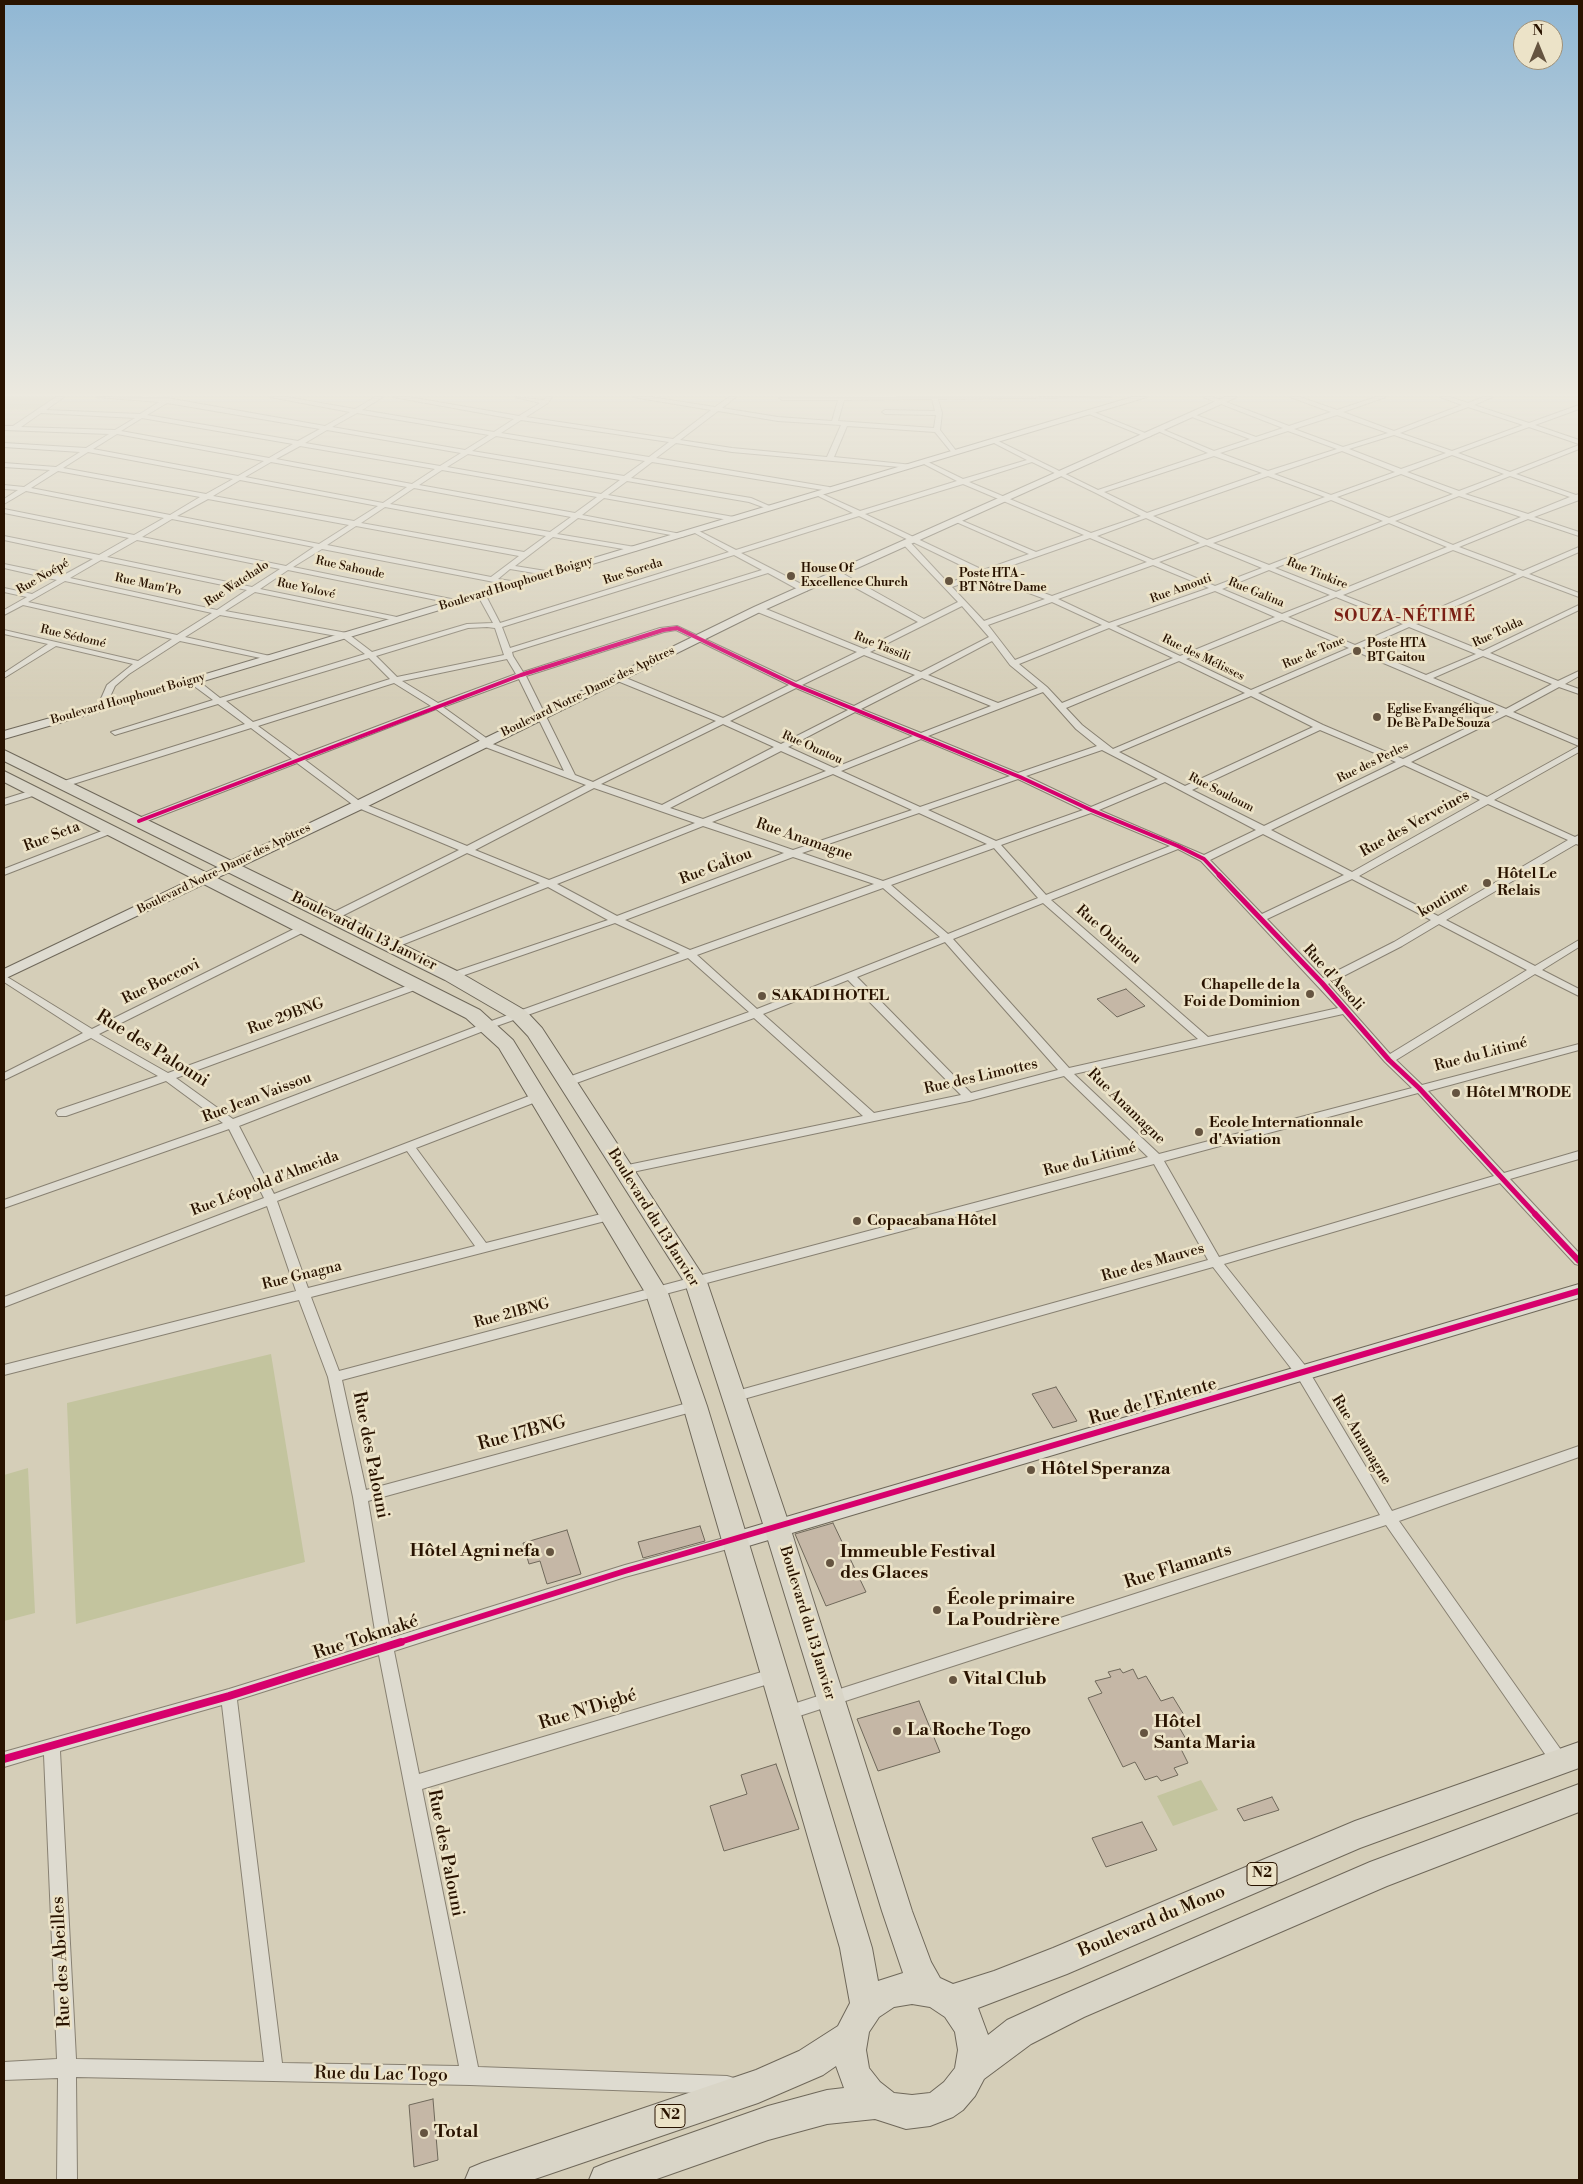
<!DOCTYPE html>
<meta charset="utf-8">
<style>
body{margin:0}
#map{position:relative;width:1583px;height:2184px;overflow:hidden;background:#d5ceb8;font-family:"Libre Bodoni",serif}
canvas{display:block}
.frame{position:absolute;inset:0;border:5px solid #291300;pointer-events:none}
.north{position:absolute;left:1513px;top:20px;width:50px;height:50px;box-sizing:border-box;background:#ece3c8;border:1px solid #9e9078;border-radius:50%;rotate:0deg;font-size:14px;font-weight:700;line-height:20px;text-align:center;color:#291300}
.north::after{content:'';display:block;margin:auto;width:18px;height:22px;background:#655440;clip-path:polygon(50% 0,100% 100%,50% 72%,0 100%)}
</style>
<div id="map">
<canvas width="1583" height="2184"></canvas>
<div class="frame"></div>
<div class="north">N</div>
</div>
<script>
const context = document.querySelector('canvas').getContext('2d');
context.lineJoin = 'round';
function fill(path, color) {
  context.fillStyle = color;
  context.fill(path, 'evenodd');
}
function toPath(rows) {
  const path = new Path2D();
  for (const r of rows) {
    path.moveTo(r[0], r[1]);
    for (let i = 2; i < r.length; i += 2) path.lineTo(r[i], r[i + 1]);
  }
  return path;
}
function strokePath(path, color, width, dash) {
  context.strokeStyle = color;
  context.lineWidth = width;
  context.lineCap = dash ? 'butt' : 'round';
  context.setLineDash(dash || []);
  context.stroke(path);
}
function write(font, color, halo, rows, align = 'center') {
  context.font = font + ' "Libre Bodoni",serif';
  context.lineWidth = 5;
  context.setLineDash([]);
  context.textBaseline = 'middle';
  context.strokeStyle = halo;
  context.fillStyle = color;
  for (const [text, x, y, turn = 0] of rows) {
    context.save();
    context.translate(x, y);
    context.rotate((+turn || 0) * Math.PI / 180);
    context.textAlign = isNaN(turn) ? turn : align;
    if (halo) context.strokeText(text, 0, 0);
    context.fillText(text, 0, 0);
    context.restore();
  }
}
const green = toPath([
 [4,397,56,397,41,410,4,409],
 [271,1354,305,1562,76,1624,67,1403],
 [28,1468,35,1613,4,1621,4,1475],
 [1201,1780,1218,1810,1173,1826,1157,1796]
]);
const building = toPath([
 [1126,989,1145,1006,1117,1017,1097,999,1126,989],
 [1056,1387,1077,1421,1053,1428,1032,1394,1056,1387],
 [833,1523,866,1592,826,1606,795,1534,833,1523],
 [700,1526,705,1541,643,1558,638,1542,700,1526],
 [567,1530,581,1574,547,1584,540,1561,529,1564,523,1543,567,1530],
 [1120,1669,1123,1673,1133,1669,1138,1679,1146,1676,1161,1701,1173,1697,1184,1715,1175,1720,1190,1746,1181,1749,1188,1763,1174,1768,1178,1775,1161,1781,1157,1776,1145,1780,1135,1762,1123,1767,1088,1698,1102,1693,1095,1681,1111,1677,1108,1672,1120,1669],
 [919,1701,940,1752,878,1771,857,1719,919,1701],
 [776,1764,799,1829,724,1851,710,1806,747,1794,741,1775,776,1764],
 [1272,1797,1279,1810,1244,1821,1237,1809,1272,1797],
 [1142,1822,1157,1850,1106,1867,1092,1838,1142,1822],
 [433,2099,438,2160,414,2167,409,2105,433,2099]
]);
const street = toPath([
 [56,397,64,397,46,410,140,414,159,402,96,397,167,398,325,426,350,412,270,397,287,397,355,409,375,397,383,397,362,410,494,432,514,419,393,397,409,397,519,416,540,403,515,397,544,400,546,397,552,397,548,403,526,417,673,439,711,410,633,397,651,397,715,407,729,397,736,397,722,408,778,417,832,421,838,400,782,400,779,398,1111,397,938,399,942,413,940,430,957,452,957,454,953,454,935,432,847,426,834,457,913,465,914,466,911,468,732,452,676,443,656,458,829,487,832,489,829,491,652,462,631,478,751,498,774,508,771,510,749,502,627,481,608,495,734,517,737,519,734,521,604,498,582,515,686,535,682,537,578,518,557,534,635,547,639,549,635,551,553,537,515,566,552,572,552,576,510,569,498,579,518,582,519,584,515,586,322,549,293,567,456,600,460,602,456,604,288,570,260,589,397,617,401,619,397,621,255,592,225,611,347,633,372,652,467,624,493,623,477,594,478,592,484,592,500,623,729,552,693,532,693,530,697,530,736,550,853,513,816,495,816,493,820,493,860,511,957,481,924,464,924,462,928,462,963,479,1027,460,994,443,993,442,996,440,1098,490,1208,453,1160,432,1160,430,1164,430,1214,451,1250,439,1192,417,1192,415,1196,415,1256,437,1283,428,1203,397,1213,397,1289,426,1331,412,1290,397,1300,397,1337,410,1376,397,1386,397,1343,412,1394,431,1462,405,1440,397,1450,397,1468,403,1483,397,1493,397,1474,405,1529,423,1579,405,1579,409,1535,425,1579,440,1579,444,1529,427,1458,453,1510,472,1579,445,1579,449,1516,474,1576,495,1579,494,1579,500,1534,517,1579,532,1579,536,1528,519,1459,547,1523,571,1579,547,1579,552,1529,574,1579,593,1579,597,1523,576,1416,624,1483,651,1579,605,1579,610,1490,653,1558,681,1579,671,1579,676,1565,684,1579,689,1579,694,1559,687,1513,712,1579,740,1579,746,1506,715,1411,762,1487,797,1579,746,1579,752,1494,800,1575,837,1579,835,1579,845,1576,844,1446,920,1535,966,1579,940,1579,947,1542,970,1579,989,1579,996,1535,974,1396,1060,1422,1085,1579,1044,1579,1050,1428,1091,1504,1173,1579,1151,1579,1159,1510,1179,1579,1253,1579,1265,1575,1264,1500,1183,1224,1264,1307,1368,1392,1511,1579,1446,1579,1457,1399,1521,1566,1757,1568,1762,1566,1767,1560,1770,1554,1767,1386,1525,787,1720,781,1718,779,1713,781,1708,787,1706,1380,1515,1297,1376,1213,1267,733,1402,728,1401,726,1397,728,1393,733,1392,1208,1260,1154,1164,342,1380,366,1490,695,1401,700,1402,702,1406,700,1410,695,1411,368,1501,391,1638,625,1565,735,1535,740,1537,742,1541,740,1545,735,1547,625,1577,394,1651,419,1774,775,1668,781,1670,783,1675,781,1680,775,1682,422,1789,478,2067,727,2076,734,2078,736,2085,734,2092,727,2094,470,2085,76,2077,77,2180,57,2180,58,2078,4,2080,4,2062,57,2059,44,1755,4,1767,4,1752,229,1689,377,1643,353,1497,328,1377,299,1300,4,1375,4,1365,296,1291,267,1206,4,1307,4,1297,264,1198,229,1129,4,1208,4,1200,223,1123,166,1081,66,1116,58,1116,56,1113,58,1110,158,1076,91,1038,4,1080,4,1073,83,1033,4,982,4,975,92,1029,300,926,308,926,309,928,308,930,99,1034,168,1073,412,984,420,984,421,986,420,988,176,1078,233,1119,483,1024,680,953,615,923,456,978,448,978,447,976,448,974,608,920,548,887,394,948,386,948,385,946,386,944,540,883,467,853,336,919,328,919,327,917,328,915,459,850,356,807,297,763,142,823,136,823,136,819,292,759,251,728,67,786,61,786,61,782,245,724,218,704,118,734,115,735,111,732,213,700,190,683,190,679,196,679,220,698,365,654,342,637,220,615,185,637,270,656,270,660,180,641,129,674,115,686,108,701,109,706,105,709,101,706,100,701,107,685,133,664,56,646,4,678,4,673,48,644,4,634,4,630,138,661,172,639,23,605,4,615,4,610,27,597,4,592,4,588,32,594,57,580,4,568,4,564,62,576,93,559,4,540,4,536,99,555,129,538,4,513,4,509,134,535,164,518,26,491,4,504,4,499,18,490,4,489,4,485,24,487,50,470,4,467,4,463,56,467,80,452,4,447,4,443,86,448,109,434,4,430,4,426,13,426,56,397],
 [932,399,935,411,885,410,882,412,885,414,936,415,934,428,838,421,844,400,932,399],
 [167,403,191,407,320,429,298,441,147,415,167,403],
 [1468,407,1523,425,1452,451,1400,433,1468,407],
 [718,411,778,421,841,425,827,457,732,448,680,440,718,411],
 [41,413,135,418,115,430,21,427,41,413],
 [357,413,489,435,465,450,332,427,357,413],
 [1337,415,1388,433,1343,447,1294,429,1337,415],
 [142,418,293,444,269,458,121,431,142,418],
 [521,420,669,442,649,457,501,433,521,420],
 [327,430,461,453,440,466,305,443,327,430],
 [1288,431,1337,449,1268,471,1220,453,1288,431],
 [117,434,264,461,238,476,93,449,117,434],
 [1394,435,1446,453,1401,469,1349,449,1394,435],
 [496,436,645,461,624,476,472,451,496,436],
 [300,446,435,469,412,484,276,459,300,446],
 [1342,451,1395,472,1331,495,1274,474,1342,451],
 [88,452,233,479,206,494,63,468,88,452],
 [468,454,620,480,601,494,447,467,468,454],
 [1452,455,1504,474,1459,491,1407,472,1452,455],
 [1214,456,1262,473,1147,513,1104,492,1214,456],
 [271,462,407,487,383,503,245,477,271,462],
 [1032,462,1096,493,1141,516,1091,533,969,482,1032,462],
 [442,470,597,497,575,513,419,485,442,470],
 [58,471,200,497,170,515,31,488,58,471],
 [1401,474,1453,494,1389,518,1337,497,1401,474],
 [1268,476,1325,497,1207,540,1153,516,1268,476],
 [1510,476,1570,497,1528,514,1465,494,1510,476],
 [240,480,378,506,354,521,213,496,240,480],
 [963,484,1084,535,1036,552,958,519,954,519,954,521,1029,554,983,570,865,514,963,484],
 [414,488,571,517,550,532,390,504,414,488],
 [1459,496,1521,517,1453,545,1395,521,1459,496],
 [208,499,349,525,319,544,177,516,208,499],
 [1331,500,1383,521,1269,565,1213,543,1331,500],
 [385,507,461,521,546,536,524,552,361,523,385,507],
 [859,516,977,573,948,583,909,541,902,543,958,602,924,619,840,572,834,572,834,576,918,622,864,649,761,607,755,607,755,611,857,652,796,682,677,626,660,628,523,672,513,656,512,652,768,573,801,591,807,591,807,587,741,553,859,516],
 [1146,518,1200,543,1153,560,1097,536,1146,518],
 [172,519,314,547,286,566,142,537,172,519],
 [1389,523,1447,547,1336,592,1275,568,1389,523],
 [356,526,519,556,491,577,327,545,356,526],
 [1090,538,1147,562,1052,596,990,573,1090,538],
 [137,540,280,569,252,587,107,557,137,540],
 [1206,545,1262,568,1215,586,1159,562,1206,545],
 [1453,550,1517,574,1409,621,1343,595,1453,550],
 [734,555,762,570,510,648,502,627,734,555],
 [101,560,247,590,217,610,70,578,101,560],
 [1153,565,1209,588,1109,623,1058,599,1153,565],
 [1269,570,1330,595,1282,614,1222,589,1269,570],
 [983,576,1045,599,984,621,952,587,983,576],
 [65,581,212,613,177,635,28,602,65,581],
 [1215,591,1275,617,1180,656,1116,626,1215,591],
 [1336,597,1403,624,1355,645,1288,617,1336,597],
 [1052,602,1102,625,1015,660,988,625,1052,602],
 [962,606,989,637,921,672,870,652,962,606],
 [1282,620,1349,648,1251,690,1186,659,1282,620],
 [487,627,495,628,504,655,397,677,376,656,468,628,487,627],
 [1409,627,1476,654,1426,675,1362,648,1409,627],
 [1109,628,1173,658,1062,703,1047,687,1019,664,1109,628],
 [676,630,789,685,723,718,621,676,615,676,615,680,716,721,593,782,575,775,526,676,664,632,676,630],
 [992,641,1010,665,1038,688,998,703,928,675,992,641],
 [1355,651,1499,712,1403,759,1323,725,1258,693,1355,651],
 [864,655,915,675,854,706,802,685,864,655],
 [1483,656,1552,684,1506,709,1433,678,1483,656],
 [369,658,390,679,253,722,226,701,369,658],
 [507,659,516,674,438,703,402,681,507,659],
 [1179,661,1245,693,1113,749,1082,725,1066,708,1179,661],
 [922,678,991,706,921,733,861,709,922,678],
 [519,679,564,771,490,743,489,740,443,707,519,679],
 [394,683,431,706,299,756,258,726,394,683],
 [796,688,848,710,781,744,730,721,796,688],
 [1043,692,1076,729,1097,746,1018,773,928,736,1043,692],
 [1251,696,1313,727,1185,786,1119,752,1251,696],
 [436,709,480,741,480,745,586,785,467,846,362,803,305,760,436,709],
 [855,712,913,736,834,768,788,747,855,712],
 [723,724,774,747,662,805,601,784,723,724],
 [1320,730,1396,762,1264,826,1192,790,1320,730],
 [921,739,1010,776,920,807,841,771,921,739],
 [1102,750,1158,779,1091,807,1026,776,1102,750],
 [781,751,826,771,703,819,670,808,781,751],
 [1404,765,1480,800,1352,872,1271,830,1404,765],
 [833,774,912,810,793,850,712,822,833,774],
 [1018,779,1083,810,996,841,928,810,1018,779],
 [1165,782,1256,830,1204,855,1099,810,1165,782],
 [594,788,695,823,549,880,475,850,594,788],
 [1488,804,1568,840,1438,916,1359,876,1488,804],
 [919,813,987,844,883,881,802,853,919,813],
 [1091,813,1170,846,1046,895,1001,845,1091,813],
 [703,826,784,853,617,916,557,884,703,826],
 [1263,834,1344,875,1262,914,1210,860,1263,834],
 [994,848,1038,898,948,934,891,885,994,848],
 [1178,849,1201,861,1338,1008,1208,1037,1051,900,1178,849],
 [793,857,874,884,690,950,625,920,793,857],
 [1352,879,1431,920,1394,942,1323,978,1267,919,1352,879],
 [883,888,940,937,757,1009,697,955,883,888],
 [1043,903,1198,1039,1069,1068,953,939,1043,903],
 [1439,924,1527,970,1390,1054,1328,984,1402,946,1439,924],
 [945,942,1058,1070,971,1093,857,977,945,942],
 [688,958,749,1012,563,1079,561,1082,563,1085,571,1085,754,1018,863,1116,623,1166,617,1170,619,1173,623,1174,969,1101,1064,1076,1148,1157,339,1371,311,1297,609,1220,613,1219,615,1216,613,1213,609,1212,486,1243,416,1148,541,1100,543,1097,541,1094,537,1093,274,1194,239,1126,491,1028,688,958],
 [848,980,961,1095,874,1113,763,1014,848,980],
 [1343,1014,1385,1062,1412,1088,1159,1154,1074,1074,1343,1014],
 [1418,1093,1494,1176,1219,1257,1164,1161,1418,1093],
 [407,1151,475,1246,308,1288,277,1201,407,1151],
 [379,1655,459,2066,282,2063,237,1700,379,1655],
 [222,1705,264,2062,76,2059,60,1751,222,1705],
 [1091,411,1150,435,1151,436,1146,437,1089,414,1088,413,1091,411],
 [36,789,39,790,39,794,4,805,4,799,36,789],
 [112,827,117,830,115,832,4,875,4,869,112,827]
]);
const secondary = toPath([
 [1132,397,1147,397,197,683,4,739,4,731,189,679,1132,397],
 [1225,397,1237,397,762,611,364,808,4,979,4,969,354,802,754,607,1225,397],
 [1579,1284,1579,1298,735,1550,728,1547,724,1541,728,1535,735,1532,1579,1284]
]);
const highway = toPath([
 [4,750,459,972,526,1011,542,1028,707,1282,790,1527,912,1911,931,1962,940,1978,953,1984,994,1971,1053,1948,1355,1821,1579,1742,1579,1768,1360,1848,1067,1974,978,2008,988,2035,1007,2020,1062,1995,1370,1862,1579,1784,1579,1812,1387,1886,1084,2017,1031,2044,984,2079,975,2096,963,2110,953,2117,930,2126,906,2129,875,2119,827,2124,768,2140,654,2180,589,2180,594,2168,606,2163,768,2106,827,2090,844,2088,836,2066,823,2075,758,2103,532,2180,465,2180,470,2168,482,2163,756,2070,799,2051,838,2026,850,2003,840,1948,683,1406,646,1294,499,1048,466,1018,4,782,4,771,480,1010,513,1040,668,1293,707,1406,811,1747,872,1948,878,1981,903,1973,882,1911,764,1527,685,1283,528,1036,512,1019,445,980,4,761,4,750],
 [912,2004,930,2007,945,2017,955,2032,958,2050,955,2068,944,2082,930,2093,912,2095,894,2093,880,2082,869,2068,866,2050,869,2032,879,2017,894,2007,912,2004]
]);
const cyclewayFar3 = toPath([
 [139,821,521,675,663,630,677,628,795,685,1020,777,1091,810,1178,846,1204,859,1221,877]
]);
const cyclewayFar2 = toPath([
 [1219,875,1322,983,1389,1060,1419,1088,1536,1215]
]);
const cyclewayFar1 = toPath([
 [1535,1214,1579,1261],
 [397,1643,625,1571,1579,1291]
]);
const cycleway = toPath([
 [4,1759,229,1696,401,1642]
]);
const markers = [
 [791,576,5,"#655440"],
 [949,581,5,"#655440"],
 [1357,651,5,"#655440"],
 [1377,717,5,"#655440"],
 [1487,883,5,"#655440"],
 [1310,994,5,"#655440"],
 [762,996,5,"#655440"],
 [1456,1093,5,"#655440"],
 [1199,1132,5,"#655440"],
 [857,1221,5,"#655440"],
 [1031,1470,5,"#655440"],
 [550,1552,5,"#655440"],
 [830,1563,5,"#655440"],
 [937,1610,5,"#655440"],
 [953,1680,5,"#655440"],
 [897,1731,5,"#655440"],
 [1144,1733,5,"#655440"],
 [424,2133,5,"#655440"]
];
const farStreetnames = [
 ["Rue Sahoude",350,568,12],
 ["Rue Soreda",633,572,-18],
 ["Rue Tinkire",1317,574,22],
 ["Rue Noépé",43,577,-30],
 ["Rue Watchalo",237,584,-33],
 ["Boulevard Houphouet Boigny",516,584,-17],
 ["Rue Mam'Po",148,585,12],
 ["Rue Yolové",306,589,12],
 ["Rue Amouti",1181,589,-20],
 ["Rue Galina",1256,593,22],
 ["Rue Tolda",1498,633,-25],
 ["Rue Sédomé",73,637,13],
 ["Rue Tassili",882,647,22],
 ["Rue de Tone",1314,653,-23],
 ["Rue des Mélisses",1203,658,26],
 ["Boulevard Notre-Dame des Apôtres",588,692,-26],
 ["Boulevard Houphouet Boigny",128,699,-16],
 ["Rue Ountou",812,748,24],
 ["Rue des Perles",1373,763,-26],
 ["Rue Souloum",1221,793,27],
 ["Boulevard Notre-Dame des Apôtres",224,869,-26]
];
const farPoinames = [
 ["House Of",801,569],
 ["Excellence Church",801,583],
 ["Poste HTA -",959,574],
 ["BT Nôtre Dame",959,588],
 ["Poste HTA",1367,644],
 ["BT Gaitou",1367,658],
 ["Eglise Evangélique",1387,710],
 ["De Bè Pa De Souza",1387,724]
];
const shields = [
 [1262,1874,30],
 [670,2116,30]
];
const shieldNames = [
 ["N2",1262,1874],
 ["N2",670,2116]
];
const streetNames = [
 ["Rue des Verveines",1415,824,-29],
 ["Rue Seta",52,837,-21],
 ["Rue Anamagne",804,840,19],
 ["Rue GaÏtou",716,867,-21],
 ["koutime",1444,900,-30],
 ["Boulevard du 13 Janvier",364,932,26],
 ["Rue Ouinou",1108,935,41],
 ["Rue d'Assoli",1333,978,48],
 ["Rue Boccovi",161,982,-26],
 ["Rue 29BNG",286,1017,-20],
 ["Rue du Litimé",1481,1055,-15],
 ["Rue des Limottes",981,1077,-13],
 ["Rue Jean Vaissou",257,1098,-21],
 ["Rue Anamagne",1126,1107,44],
 ["Rue du Litimé",1090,1160,-15],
 ["Rue Léopold d'Almeida",265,1184,-21],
 ["Boulevard du 13 Janvier",653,1218,58],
 ["Rue des Mauves",1153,1263,-16],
 ["Rue Gnagna",302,1276,-14],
 ["Rue 21BNG",512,1314,-15],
 ["Rue Anamagne",1361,1440,59],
 ["Boulevard du 13 Janvier",807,1623,73]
];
const poiNames = [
 ["Hôtel Le",1497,874],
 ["Relais",1497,891],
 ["Chapelle de la",1300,985,"right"],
 ["Foi de Dominion",1300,1002,"right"],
 ["SAKADI HOTEL",772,996],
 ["Hôtel M'RODE",1466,1093],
 ["Ecole Internationnale",1209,1123],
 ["d'Aviation",1209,1140],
 ["Copacabana Hôtel",867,1221]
];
const farDistrictnames = [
 ["SOUZA-NÉTIMÉ",1405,617]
];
const nearStreetnames = [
 ["Rue des Palouni",152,1049,32],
 ["Rue de l'Entente",1153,1402,-16],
 ["Rue 17BNG",522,1434,-15],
 ["Rue des Palouni",370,1455,79],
 ["Rue Flamants",1178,1567,-18],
 ["Rue Tokmaké",366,1638,-18],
 ["Rue N'Digbé",588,1710,-17],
 ["Rue des Palouni",445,1853,79],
 ["Boulevard du Mono",1152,1922,-23],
 ["Rue des Abeilles",62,1962,-93],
 ["Rue du Lac Togo",381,2075,1]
];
const nearPoinames = [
 ["Hôtel Speranza",1041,1470],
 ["Hôtel Agni nefa",540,1552,"right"],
 ["Immeuble Festival",840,1553],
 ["des Glaces",840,1574],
 ["École primaire",947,1600],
 ["La Poudrière",947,1621],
 ["Vital Club",963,1680],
 ["Hôtel",1154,1723],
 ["Santa Maria",1154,1744],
 ["La Roche Togo",907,1731],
 ["Total",434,2133]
];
fill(green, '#c3c49e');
fill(building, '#c5b7a6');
strokePath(building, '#6f685a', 1);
strokePath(street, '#888172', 2);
strokePath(secondary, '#6f685a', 2);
strokePath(highway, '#6f685a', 2);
fill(street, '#dedbd0');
fill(secondary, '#dedbd0');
fill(highway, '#d9d5c7');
strokePath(cyclewayFar3, '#d6006c', 4);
strokePath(cyclewayFar2, '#d6006c', 5);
strokePath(cyclewayFar1, '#d6006c', 6);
strokePath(cycleway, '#d6006c', 8);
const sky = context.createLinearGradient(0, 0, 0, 703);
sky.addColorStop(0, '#90b7d4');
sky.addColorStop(0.56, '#ece9df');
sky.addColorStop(1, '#ece9df00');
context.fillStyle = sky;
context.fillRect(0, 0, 1583, 703);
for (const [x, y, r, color] of markers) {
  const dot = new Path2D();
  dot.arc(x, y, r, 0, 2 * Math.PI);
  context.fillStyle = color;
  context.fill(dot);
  strokePath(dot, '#ece3c8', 2);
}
write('12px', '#291300', '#ece3c8', farStreetnames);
write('bold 12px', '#291300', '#ece3c8', farPoinames, 'left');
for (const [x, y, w] of shields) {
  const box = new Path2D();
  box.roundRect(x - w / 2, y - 11.5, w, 23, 4);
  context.fillStyle = '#ece3c8';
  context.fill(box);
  strokePath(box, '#291300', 1);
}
write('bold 14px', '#291300', null, shieldNames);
write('15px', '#291300', '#ece3c8', streetNames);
write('bold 15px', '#291300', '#ece3c8', poiNames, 'left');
context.letterSpacing = '1px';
write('bold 16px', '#7a1f14', '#ece3c8', farDistrictnames);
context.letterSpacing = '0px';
write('18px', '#291300', '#ece3c8', nearStreetnames);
write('bold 18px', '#291300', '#ece3c8', nearPoinames, 'left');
</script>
